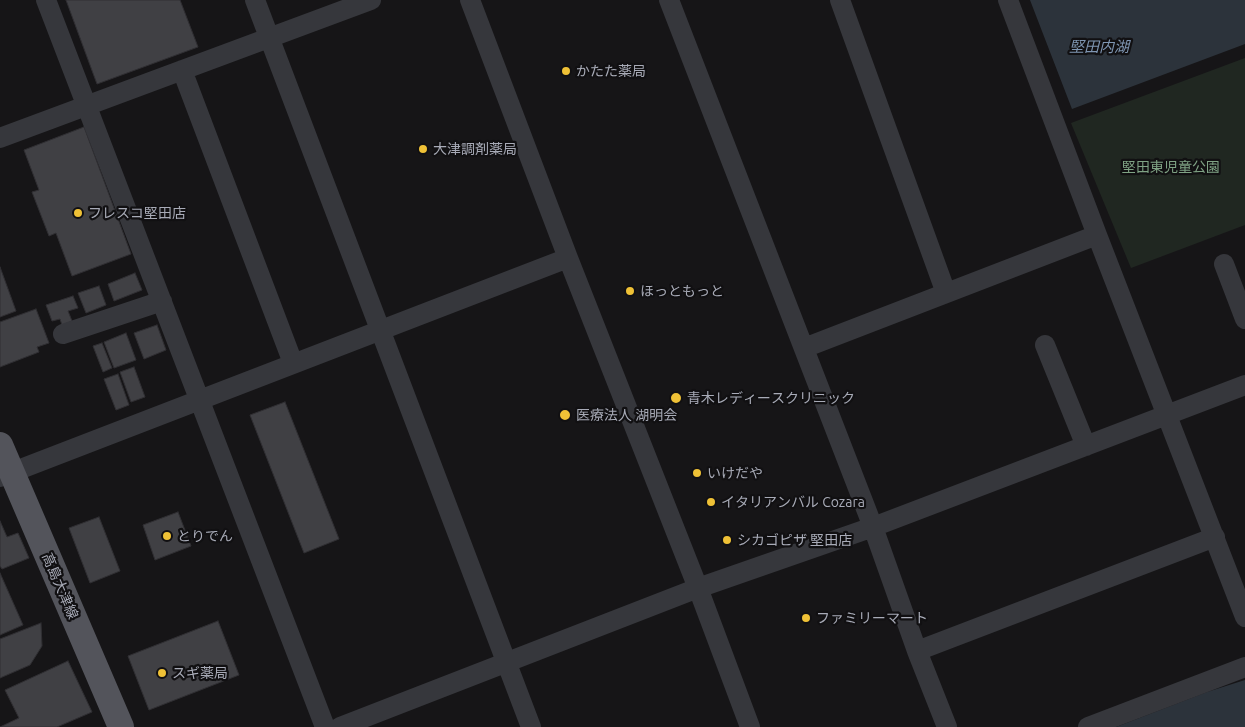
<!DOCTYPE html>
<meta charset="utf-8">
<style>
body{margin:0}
canvas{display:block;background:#161517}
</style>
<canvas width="1245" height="727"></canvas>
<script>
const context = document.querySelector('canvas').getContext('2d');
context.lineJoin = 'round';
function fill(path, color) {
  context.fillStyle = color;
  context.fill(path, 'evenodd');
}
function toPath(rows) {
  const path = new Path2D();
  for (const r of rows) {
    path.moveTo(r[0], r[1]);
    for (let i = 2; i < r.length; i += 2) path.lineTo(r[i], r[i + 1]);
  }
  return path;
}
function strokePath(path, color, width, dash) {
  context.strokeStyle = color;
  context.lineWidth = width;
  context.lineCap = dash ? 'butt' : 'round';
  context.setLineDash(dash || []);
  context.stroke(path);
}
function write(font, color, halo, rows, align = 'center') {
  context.font = font + ' Ubuntu,"Noto Sans JP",sans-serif';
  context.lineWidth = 4.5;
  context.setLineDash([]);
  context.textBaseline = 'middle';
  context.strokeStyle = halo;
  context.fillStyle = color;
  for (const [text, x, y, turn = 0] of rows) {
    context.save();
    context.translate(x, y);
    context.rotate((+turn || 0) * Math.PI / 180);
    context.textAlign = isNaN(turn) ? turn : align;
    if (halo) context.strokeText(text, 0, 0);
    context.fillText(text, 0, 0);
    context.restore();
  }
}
const green = toPath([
 [1245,58,1245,225,1131,268,1071,123]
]);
const water = toPath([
 [1030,0,1245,0,1245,44,1072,109],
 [1245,680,1245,727,1116,727,1207,692]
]);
const building = toPath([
 [66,0,180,0,198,47,97,84,66,0],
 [84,127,131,254,72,276,56,233,49,236,32,192,39,190,24,150,84,127],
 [0,267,16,311,0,317,0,267],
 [135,273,142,290,114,301,108,284,135,273],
 [99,286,106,305,86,313,78,293,99,286],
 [73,296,78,308,68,311,72,321,62,325,60,319,52,321,46,305,73,296],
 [36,309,49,343,37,347,39,352,0,367,0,322,36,309],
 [157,325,166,350,144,359,134,333,157,325],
 [126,333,136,360,114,368,104,342,126,333],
 [102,343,112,368,103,372,93,346,102,343],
 [134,367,145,397,131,402,120,372,134,367],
 [118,374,129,405,116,410,104,379,118,374],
 [285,402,339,539,304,553,250,415,285,402],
 [178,512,191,546,155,560,143,525,178,512],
 [99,517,120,571,90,583,69,528,99,517],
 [0,521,7,537,18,533,29,558,2,569,0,566,0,521],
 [0,573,23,625,0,635,0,573],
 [218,621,239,675,149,710,128,656,218,621],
 [41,623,42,646,30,665,0,678,0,639,41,623],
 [68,661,92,712,57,727,0,727,19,718,5,690,68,661]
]);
const minor = toPath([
 [46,0,325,727],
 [255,0,531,727],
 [470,0,568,258,698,588,750,727],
 [669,0,873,527,917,651,947,727],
 [840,0,946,293],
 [1008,0,1097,235,1245,617],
 [182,70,293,363],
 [0,138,371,0],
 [1224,264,1245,319],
 [63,334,162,301],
 [1045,345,1086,446],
 [804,348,1097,235],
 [0,477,568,258],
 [917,651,1215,537],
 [340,727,698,588,873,527,1245,385],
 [1088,727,1245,667]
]);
const major = toPath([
 [0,445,121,727]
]);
const markers = [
 [566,71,5,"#efc136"],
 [423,149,5,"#efc136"],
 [78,213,5,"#efc136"],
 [630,291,5,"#efc136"],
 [676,398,6,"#efc136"],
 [565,415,6,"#efc136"],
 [697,473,5,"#efc136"],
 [711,502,5,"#efc136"],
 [167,536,5,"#efc136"],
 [727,540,5,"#efc136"],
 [806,618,5,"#efc136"],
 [162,673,5,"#efc136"]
];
const poiNames = [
 ["かたた薬局",576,71],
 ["大津調剤薬局",433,149],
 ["フレスコ堅田店",88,213],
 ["ほっともっと",640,291],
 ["青木レディースクリニック",687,398],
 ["医療法人 湖明会",576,415],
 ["いけだや",707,473],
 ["イタリアンバル Cozara",721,502],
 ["とりでん",177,536],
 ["シカゴピザ 堅田店",737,540],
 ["ファミリーマート",816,618],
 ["スギ薬局",172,673]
];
const parkNames = [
 ["堅田東児童公園",1171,167]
];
const streetNames = [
 ["高島大津線",60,586,67]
];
const waterNames = [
 ["堅田内湖",1099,47]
];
fill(green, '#202721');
fill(water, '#2c333b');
fill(building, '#404044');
strokePath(building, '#302f33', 1);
strokePath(minor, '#36373c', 20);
strokePath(major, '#53545b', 26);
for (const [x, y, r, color] of markers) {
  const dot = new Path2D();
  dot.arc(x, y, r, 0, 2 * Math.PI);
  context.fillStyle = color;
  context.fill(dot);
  strokePath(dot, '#111012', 2);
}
write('14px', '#a8abb7', '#111012', poiNames, 'left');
write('14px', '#7fa284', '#111012', parkNames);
write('14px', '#a8abb7', '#111012', streetNames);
write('italic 15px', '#7f96b2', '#111012', waterNames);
</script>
